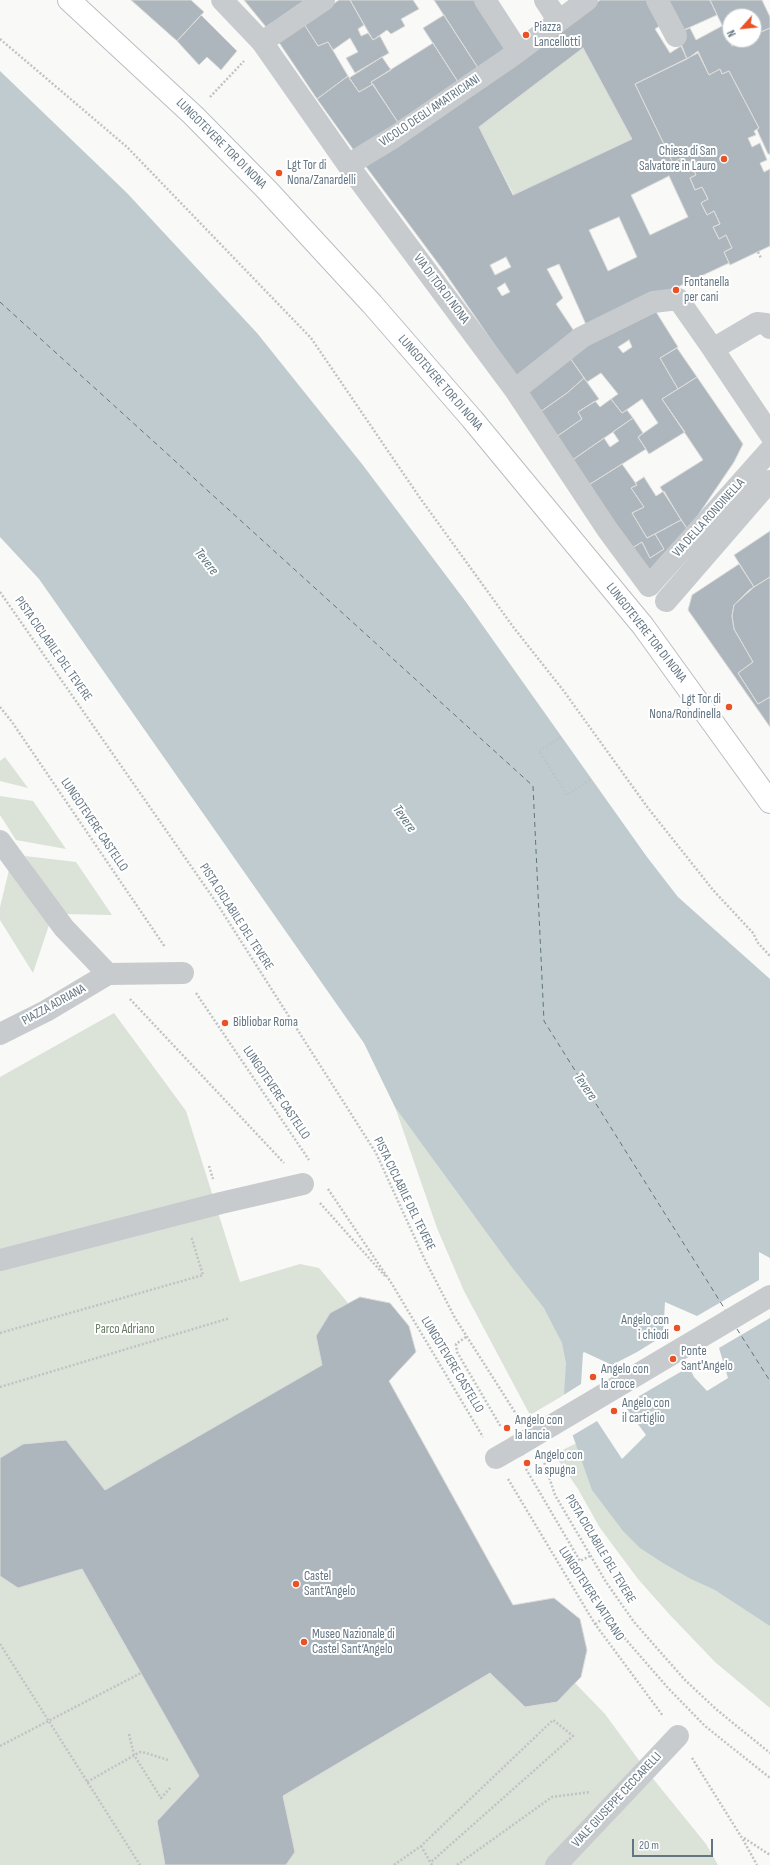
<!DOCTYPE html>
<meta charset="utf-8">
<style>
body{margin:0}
#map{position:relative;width:770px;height:1865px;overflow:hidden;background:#f9f9f7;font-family:"Sofia Sans Condensed",sans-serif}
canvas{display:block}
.north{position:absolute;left:722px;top:8px;width:40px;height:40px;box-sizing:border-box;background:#fff;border:1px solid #c1c8cd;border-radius:50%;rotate:243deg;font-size:11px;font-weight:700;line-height:16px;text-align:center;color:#637583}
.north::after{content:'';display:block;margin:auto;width:14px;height:18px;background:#ea5226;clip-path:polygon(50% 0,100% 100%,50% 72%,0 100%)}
.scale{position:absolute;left:632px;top:1839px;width:81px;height:18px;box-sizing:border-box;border:2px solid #637583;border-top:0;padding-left:5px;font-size:12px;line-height:14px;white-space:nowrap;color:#637583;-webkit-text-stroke:3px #fff;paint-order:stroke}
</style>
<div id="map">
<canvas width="770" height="1865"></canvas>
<div class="north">N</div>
<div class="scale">20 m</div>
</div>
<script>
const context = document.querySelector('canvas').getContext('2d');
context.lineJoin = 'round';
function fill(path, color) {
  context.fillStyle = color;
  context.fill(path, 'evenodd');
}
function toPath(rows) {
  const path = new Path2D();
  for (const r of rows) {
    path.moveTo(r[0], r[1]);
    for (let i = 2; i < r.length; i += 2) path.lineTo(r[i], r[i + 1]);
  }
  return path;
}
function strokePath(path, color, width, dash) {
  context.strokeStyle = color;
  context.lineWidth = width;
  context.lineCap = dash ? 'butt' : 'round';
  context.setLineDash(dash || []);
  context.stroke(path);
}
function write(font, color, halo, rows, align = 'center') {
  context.font = font + ' "Sofia Sans Condensed",sans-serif';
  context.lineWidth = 4;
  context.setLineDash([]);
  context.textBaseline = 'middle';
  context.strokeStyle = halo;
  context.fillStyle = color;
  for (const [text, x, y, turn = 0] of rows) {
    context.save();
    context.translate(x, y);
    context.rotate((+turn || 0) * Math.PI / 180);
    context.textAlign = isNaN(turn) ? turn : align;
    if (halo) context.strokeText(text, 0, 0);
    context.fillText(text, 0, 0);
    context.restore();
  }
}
const green = toPath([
 [583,48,632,139,514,195,479,127],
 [90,630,531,1273,581,1385,530,1415,464,1291,437,1228,395,1107,364,1043,79,636],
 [5,757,28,788,0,781,0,761],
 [0,796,33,801,66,849,16,840,0,815],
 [25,856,76,862,112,915,64,914],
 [9,870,49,925,33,973,0,920,0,907],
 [114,1013,186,1111,240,1282,300,1264,319,1268,348,1303,322,1365,105,1490,65,1440,23,1444,0,1458,0,1077],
 [588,1443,770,1603,770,1708,715,1662,670,1615,638,1579,600,1528,578,1489,554,1454,575,1444],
 [82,1569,199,1776,157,1821,165,1865,0,1865,0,1576],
 [490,1673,526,1707,557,1702,575,1683,605,1714,646,1770,706,1844,718,1865,286,1865,295,1852,283,1796]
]);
const water = toPath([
 [0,71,127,193,257,333,362,464,466,602,647,857,678,897,770,979,770,1626,715,1590,691,1579,663,1563,640,1548,623,1531,592,1490,569,1425,564,1395,566,1363,562,1343,544,1308,511,1266,395,1107,364,1043,39,579,0,537]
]);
const pier = toPath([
 [759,1252,770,1258,770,1318,719,1348,728,1378,707,1391,694,1377,689,1367,624,1405,646,1435,622,1459,597,1421,570,1437,562,1396,581,1384,583,1353,584,1352,612,1365,637,1352,663,1336,665,1302,697,1316,759,1280]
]);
const ferry = toPath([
 [0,302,533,786,544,1021,726,1311],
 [737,1329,770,1381]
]);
const building = toPath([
 [131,0,191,0,204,12,177,41,131,0],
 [244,0,305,0,266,27,244,0],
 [339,0,350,0,364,25,358,29,361,36,368,33,373,40,380,36,389,53,355,73,346,58,358,52,350,38,333,50,328,42,318,46,304,24,339,0],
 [350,0,413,0,419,9,401,19,405,26,391,34,387,30,373,40,350,0],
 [434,0,476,0,509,50,480,71,434,0],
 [600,0,652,0,664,23,655,29,670,53,681,46,687,59,635,84,673,163,681,158,686,167,691,165,696,175,690,178,695,190,702,187,708,199,701,203,707,215,714,211,720,224,713,227,719,239,726,235,732,248,724,252,729,263,588,329,559,264,547,269,563,298,556,304,574,331,518,379,443,270,364,164,486,86,600,0],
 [583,48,632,139,513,195,479,127,583,48],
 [669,176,688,217,650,235,631,195,669,176],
 [619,217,637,257,608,271,589,230,619,217],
 [506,257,511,267,495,275,490,265,506,257],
 [505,283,510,292,502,296,497,288,505,283],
 [664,0,710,0,717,15,677,33,664,0],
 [710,0,762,0,770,17,770,28,754,35,754,16,730,16,730,40,744,40,732,46,710,0],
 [201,15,237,51,221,70,207,57,199,65,177,41,201,15],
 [444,15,480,71,460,85,423,28,444,15],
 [304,24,318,46,328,42,348,76,317,99,278,41,304,24],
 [722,26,732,46,744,40,754,40,754,35,770,28,770,154,768,154,757,130,759,128,729,71,722,74,720,69,709,75,698,51,687,59,677,33,690,28,696,40,722,26],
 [433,43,460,85,399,124,371,82,433,43],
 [698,53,709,75,720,69,722,74,729,71,759,128,754,131,756,135,748,138,752,147,760,143,767,160,760,163,764,172,770,169,770,246,730,265,724,252,732,248,726,235,719,239,713,227,720,224,714,211,707,215,701,203,708,199,702,187,695,190,690,178,696,175,691,165,686,167,681,158,673,163,635,84,698,53],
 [382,57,391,70,371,82,373,84,359,92,349,78,382,57],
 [348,76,359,92,373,84,399,124,355,152,317,99,348,76],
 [653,307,678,347,660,358,678,389,662,399,685,432,649,454,638,437,658,423,642,399,622,413,611,399,618,394,601,373,587,382,568,355,653,307],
 [629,340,632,347,623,353,618,347,629,340],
 [677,348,697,377,678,389,660,358,677,348],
 [568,355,584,378,567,393,540,412,526,390,568,355],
 [697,377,743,444,734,462,688,530,660,487,703,460,662,399,697,377],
 [584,378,599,399,578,412,582,419,556,437,540,412,567,393,584,378],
 [611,399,622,413,627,410,633,418,571,461,556,437,582,419,578,412,595,401,600,407,611,399],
 [633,418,643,433,638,437,646,449,587,486,571,461,604,438,610,447,619,441,613,432,633,418],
 [622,464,637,485,631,488,644,507,632,513,647,538,655,534,664,549,650,558,642,542,629,550,587,486,622,464],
 [644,477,656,496,664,491,681,520,647,538,632,513,644,507,631,488,637,485,635,483,644,477],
 [681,520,688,530,647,577,629,550,642,542,650,558,664,549,655,534,681,520],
 [770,531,770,577,754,587,734,555,770,531],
 [739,564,754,587,734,605,732,616,734,629,753,662,738,673,758,704,770,697,770,727,688,610,692,595,739,564],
 [770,577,770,697,758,704,738,673,753,662,734,629,732,616,734,605,749,590,770,577],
 [360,1297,390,1303,409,1326,416,1352,389,1381,513,1605,554,1598,580,1619,587,1650,581,1677,557,1702,525,1707,490,1673,283,1796,295,1852,286,1865,165,1865,157,1821,199,1776,82,1569,18,1588,0,1576,0,1458,23,1444,66,1440,105,1490,322,1365,316,1336,330,1313,360,1297]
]);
const path = toPath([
 [0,39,127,147,311,338,420,498,514,628,563,690,648,808,713,890,753,933,758,943,770,956],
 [210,97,244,61],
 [758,252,761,258],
 [0,592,216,902,376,1153,424,1258,455,1318,518,1417],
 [0,707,12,722,165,947],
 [561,737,539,751,567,795,591,779],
 [196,993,309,1160],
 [130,999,284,1163],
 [209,1166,213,1179],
 [328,1189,392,1284,483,1437],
 [320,1203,385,1276],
 [0,1333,203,1275,191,1236],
 [466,1337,456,1344,457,1352,501,1427],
 [0,1387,230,1318],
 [543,1459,555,1495,606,1582,634,1622,685,1680,717,1710,770,1753],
 [526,1469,580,1561,590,1556],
 [508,1479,595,1624,663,1716],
 [595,1624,604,1618,608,1619,668,1688,705,1726,770,1778],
 [0,1644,140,1865],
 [129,1734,134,1755,161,1798,171,1787],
 [0,1746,141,1673],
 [692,1758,742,1838,757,1865],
 [87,1782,140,1752,146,1753,168,1760],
 [744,1838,770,1855],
 [421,1846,432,1865],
 [394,1865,421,1846,553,1720,573,1736,431,1862],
 [457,1865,552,1797,590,1792]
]);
const minor = toPath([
 [222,0,262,42,348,165,515,390,607,529,649,586,770,450],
 [485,0,518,51],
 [545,0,558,20],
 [657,0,676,36],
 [262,42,324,0],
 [348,165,394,137,512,56,587,0],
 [770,328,766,324,757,323,713,349,770,434],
 [515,390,582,337,653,302,678,299,713,349],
 [666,601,770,481],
 [0,841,64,928,108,974,183,973],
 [0,1034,46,1011,108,974],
 [0,1260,221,1203,303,1184],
 [496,1458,517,1446],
 [556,1865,678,1736]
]);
const major = toPath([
 [69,0,193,115,267,190,372,304,472,419,643,626,770,802]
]);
const minorBridge = toPath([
 [517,1446,770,1296]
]);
const markers = [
 [526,35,4,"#ea5226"],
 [724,159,4,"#ea5226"],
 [279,173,4,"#ea5226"],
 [676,290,4,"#ea5226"],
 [729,707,4,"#ea5226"],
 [225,1023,4,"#ea5226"],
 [677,1328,4,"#ea5226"],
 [673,1359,4,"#ea5226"],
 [593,1377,4,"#ea5226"],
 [614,1411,4,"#ea5226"],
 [507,1428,4,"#ea5226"],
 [527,1463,4,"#ea5226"],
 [296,1584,4,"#ea5226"],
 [304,1642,4,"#ea5226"]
];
const poiNames = [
 ["Piazza",534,28],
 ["Lancellotti",534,43],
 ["Chiesa di San",716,152,"right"],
 ["Salvatore in Lauro",716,167,"right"],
 ["Lgt Tor di",287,166],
 ["Nona/Zanardelli",287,181],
 ["Fontanella",684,283],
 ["per cani",684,298],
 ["Lgt Tor di",721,700,"right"],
 ["Nona/Rondinella",721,715,"right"],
 ["Bibliobar Roma",233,1023],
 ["Angelo con",669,1321,"right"],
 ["i chiodi",669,1336,"right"],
 ["Ponte",681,1352],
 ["Sant'Angelo",681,1367],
 ["Angelo con",601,1370],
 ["la croce",601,1385],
 ["Angelo con",622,1404],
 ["il cartiglio",622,1419],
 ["Angelo con",515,1421],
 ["la lancia",515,1436],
 ["Angelo con",535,1456],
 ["la spugna",535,1471],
 ["Castel",304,1577],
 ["Sant’Angelo",304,1592],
 ["Museo Nazionale di",312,1635],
 ["Castel Sant’Angelo",312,1650]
];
const streetNames = [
 ["VICOLO DEGLI AMATRICIANI",430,111,-34],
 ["LUNGOTEVERE TOR DI NONA",221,144,45],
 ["VIA DI TOR DI NONA",441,289,53],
 ["LUNGOTEVERE TOR DI NONA",440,383,49],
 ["VIA DELLA RONDINELLA",709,518,-48],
 ["LUNGOTEVERE TOR DI NONA",646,633,52],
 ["PISTA CICLABILE DEL TEVERE",53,649,55],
 ["LUNGOTEVERE CASTELLO",94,825,56],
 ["PISTA CICLABILE DEL TEVERE",236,917,57],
 ["PIAZZA ADRIANA",54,1005,-29],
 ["LUNGOTEVERE CASTELLO",276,1093,56],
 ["PISTA CICLABILE DEL TEVERE",404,1194,64],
 ["LUNGOTEVERE CASTELLO",452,1365,59],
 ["PISTA CICLABILE DEL TEVERE",600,1549,59],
 ["LUNGOTEVERE VATICANO",591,1594,57],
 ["VIALE GIUSEPPE CECCARELLI",617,1800,-47]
];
const parkNames = [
 ["Parco Adriano",125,1330]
];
const waterNames = [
 ["Tevere",206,562,52],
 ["Tevere",404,819,54],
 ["Tevere",585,1087,56]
];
fill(green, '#dbe2d8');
fill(water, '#c0cbcf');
fill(pier, '#f9f9f7');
strokePath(ferry, '#5e757d', 1, [5, 4]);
fill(building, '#adb6bc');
strokePath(building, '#dbdbd9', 1);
strokePath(major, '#babec2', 24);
strokePath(path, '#c0c3c5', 2.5, [2, 2]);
strokePath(minor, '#c7cbce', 22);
strokePath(major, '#fff', 22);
strokePath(minorBridge, '#c7cbce', 22);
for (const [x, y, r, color] of markers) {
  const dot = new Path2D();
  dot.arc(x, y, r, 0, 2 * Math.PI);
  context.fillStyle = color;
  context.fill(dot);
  strokePath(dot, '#fff', 1.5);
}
write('13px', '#637583', '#fff', poiNames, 'left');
write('13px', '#637583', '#fff', streetNames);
write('13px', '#677a62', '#fff', parkNames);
write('italic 14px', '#5e757d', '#fff', waterNames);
</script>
